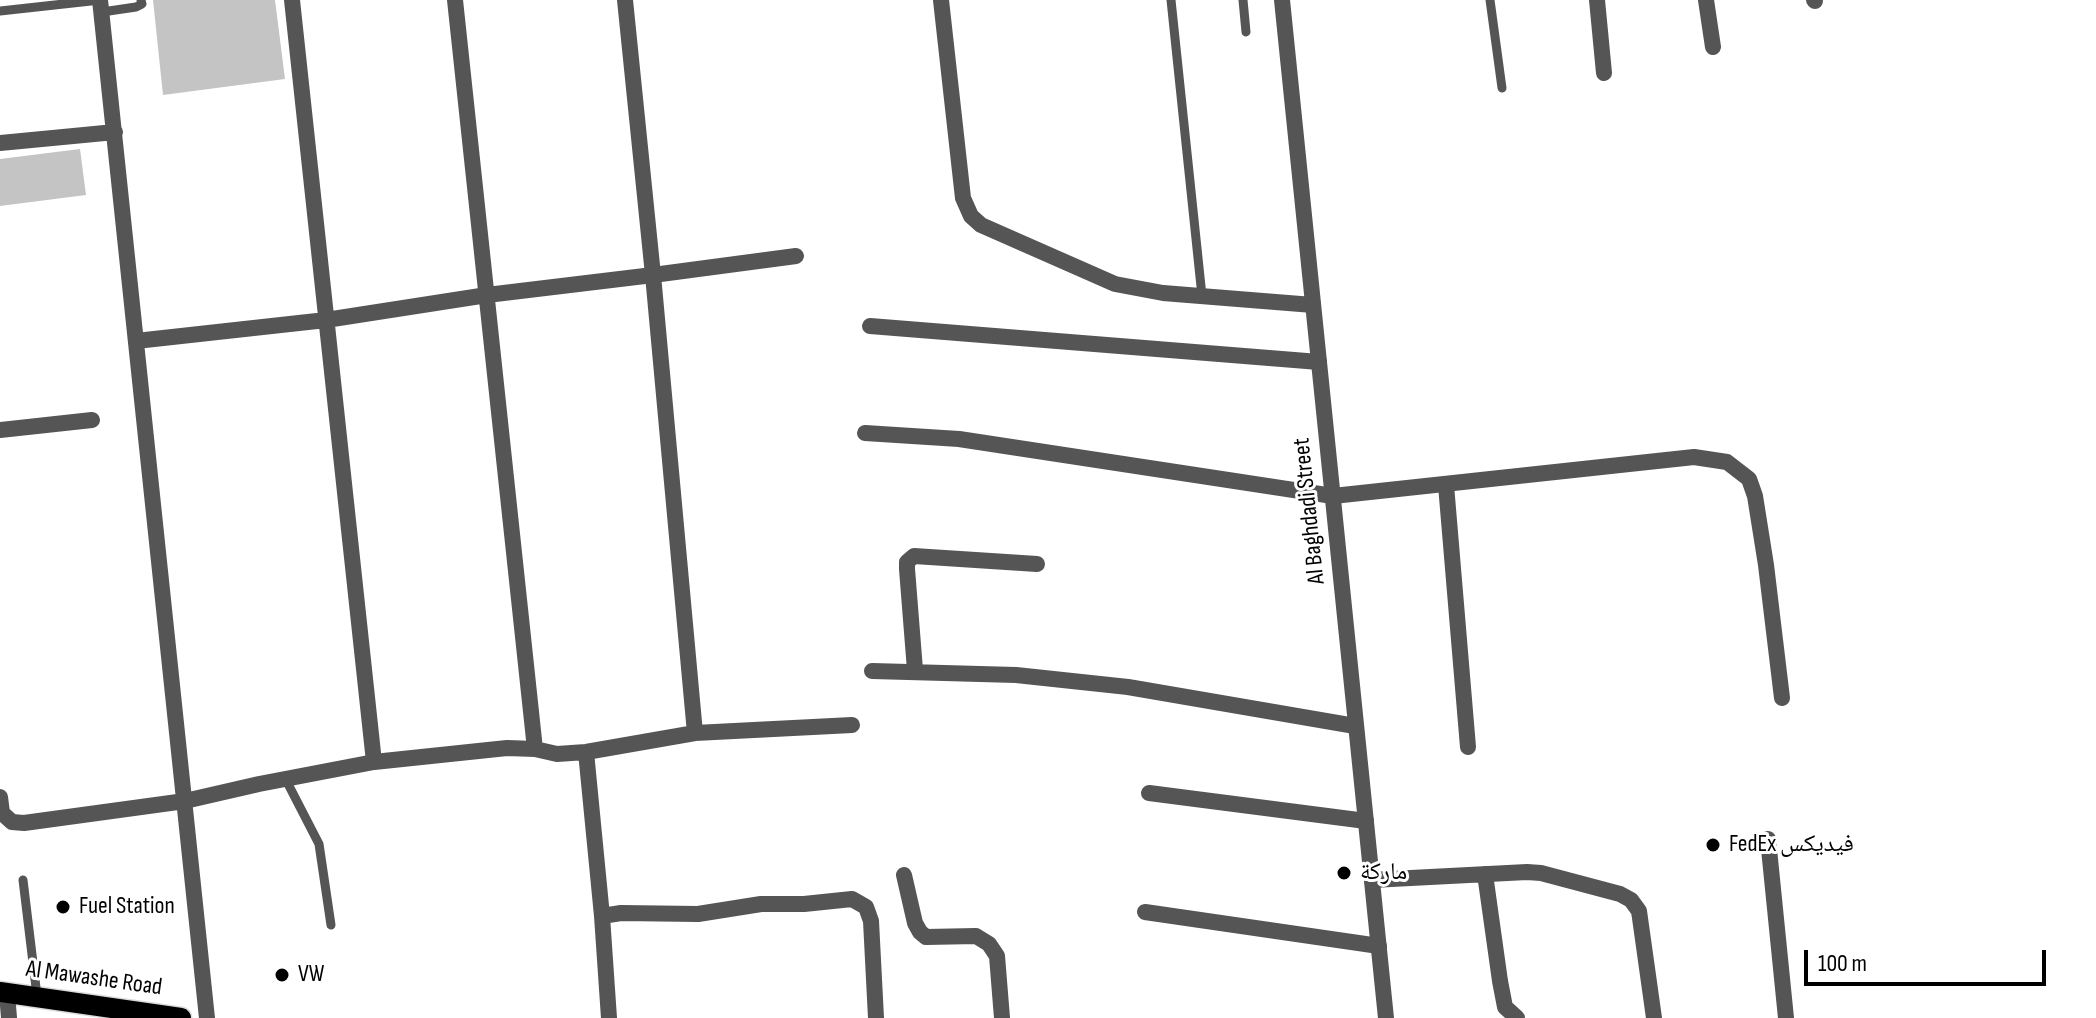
<!DOCTYPE html>
<meta charset="utf-8">
<style>
body{margin:0}
#map{position:relative;width:2096px;height:1018px;overflow:hidden;background:#fff;font-family:"Sofia Sans Condensed",sans-serif}
canvas{display:block}
.scale{position:absolute;left:1804px;top:950px;width:242px;height:36px;box-sizing:border-box;border:4px solid #000;border-top:0;padding-left:10px;font-size:24px;line-height:28px;white-space:nowrap;color:#000;-webkit-text-stroke:6px #fff;paint-order:stroke}
</style>
<div id="map">
<canvas width="2096" height="1018"></canvas>
<div class="scale">100 m</div>
</div>
<script>
const context = document.querySelector('canvas').getContext('2d');
context.lineJoin = 'round';
function fill(path, color) {
  context.fillStyle = color;
  context.fill(path, 'evenodd');
}
function toPath(rows) {
  const path = new Path2D();
  for (const r of rows) {
    path.moveTo(r[0], r[1]);
    for (let i = 2; i < r.length; i += 2) path.lineTo(r[i], r[i + 1]);
  }
  return path;
}
function strokePath(path, color, width, dash) {
  context.strokeStyle = color;
  context.lineWidth = width;
  context.lineCap = dash ? 'butt' : 'round';
  context.setLineDash(dash || []);
  context.stroke(path);
}
function write(font, color, halo, rows, align = 'center') {
  context.font = font + ' "Sofia Sans Condensed","Noto Naskh Arabic",sans-serif';
  context.lineWidth = 6;
  context.setLineDash([]);
  context.textBaseline = 'middle';
  context.strokeStyle = halo;
  context.fillStyle = color;
  for (const [text, x, y, turn = 0] of rows) {
    context.save();
    context.translate(x, y);
    context.rotate((+turn || 0) * Math.PI / 180);
    context.textAlign = isNaN(turn) ? turn : align;
    if (halo) context.strokeText(text, 0, 0);
    context.fillText(text, 0, 0);
    context.restore();
  }
}
const building = toPath([
 [153,0,275,0,285,79,163,95],
 [80,149,86,195,0,206,0,159]
]);
const service = toPath([
 [1171,0,1202,296],
 [1243,0,1246,32],
 [1490,0,1502,88],
 [0,11,100,0],
 [102,12,136,7,142,4,141,0],
 [286,780,319,844,331,925],
 [23,880,37,996]
]);
const minor = toPath([
 [100,0,207,1018],
 [292,0,374,762],
 [455,0,535,749],
 [941,0,963,198,971,216,981,225,1115,284,1163,293,1313,305],
 [1597,0,1604,73],
 [1706,0,1713,47],
 [1814,0,1815,1],
 [0,143,115,132],
 [870,326,1319,362],
 [136,341,326,320,487,295,653,275,625,0],
 [0,430,92,420],
 [865,433,959,439,1333,496,1694,457,1727,462,1749,479,1755,496,1766,565,1782,698],
 [1446,485,1468,747],
 [915,670,907,569,907,562,914,556,1037,564],
 [872,671,1016,675,1128,687,1355,726],
 [695,733,852,725],
 [586,752,602,916,609,1018],
 [1149,793,1366,821],
 [0,797,2,813,12,822,24,823,185,801,259,784,374,762,507,748,535,749,557,754,586,752,695,733,653,275,796,256],
 [1768,839,1786,1018],
 [1485,874,1500,981,1505,1007,1517,1018],
 [904,875,915,923,920,932,926,937,976,936,989,944,997,956,1002,1018],
 [1372,880,1527,872,1541,873,1620,894,1631,900,1639,911,1654,1018],
 [1145,912,1379,946],
 [602,916,621,913,698,914,761,904,804,904,852,899,866,907,871,921,876,1018],
 [7,993,9,1018]
]);
const tertiary = toPath([
 [1282,0,1386,1018]
]);
const primary = toPath([
 [0,992,181,1018]
]);
const markers = [
 [1713,845,8,"#000"],
 [1344,873,8,"#000"],
 [63,907,8,"#000"],
 [282,975,8,"#000"]
];
const streetNames = [
 ["Al Baghdadi Street",1310,511,-96],
 ["Al Mawashe Road",94,979,8]
];
const poiNames = [
 ["FedEx فيديكس",1729,845],
 ["ماركة",1360,873],
 ["Fuel Station",79,907],
 ["VW",298,975]
];
fill(building, '#c4c4c4');
strokePath(primary, '#dbdbdb', 23);
strokePath(service, '#555', 9);
strokePath(minor, '#555', 16);
strokePath(tertiary, '#555', 16);
strokePath(primary, '#000', 20);
for (const [x, y, r, color] of markers) {
  const dot = new Path2D();
  dot.arc(x, y, r, 0, 2 * Math.PI);
  context.fillStyle = color;
  context.fill(dot);
  strokePath(dot, '#fff', 3);
}
write('24px', '#000', '#fff', streetNames);
write('24px', '#000', '#fff', poiNames, 'left');
</script>
